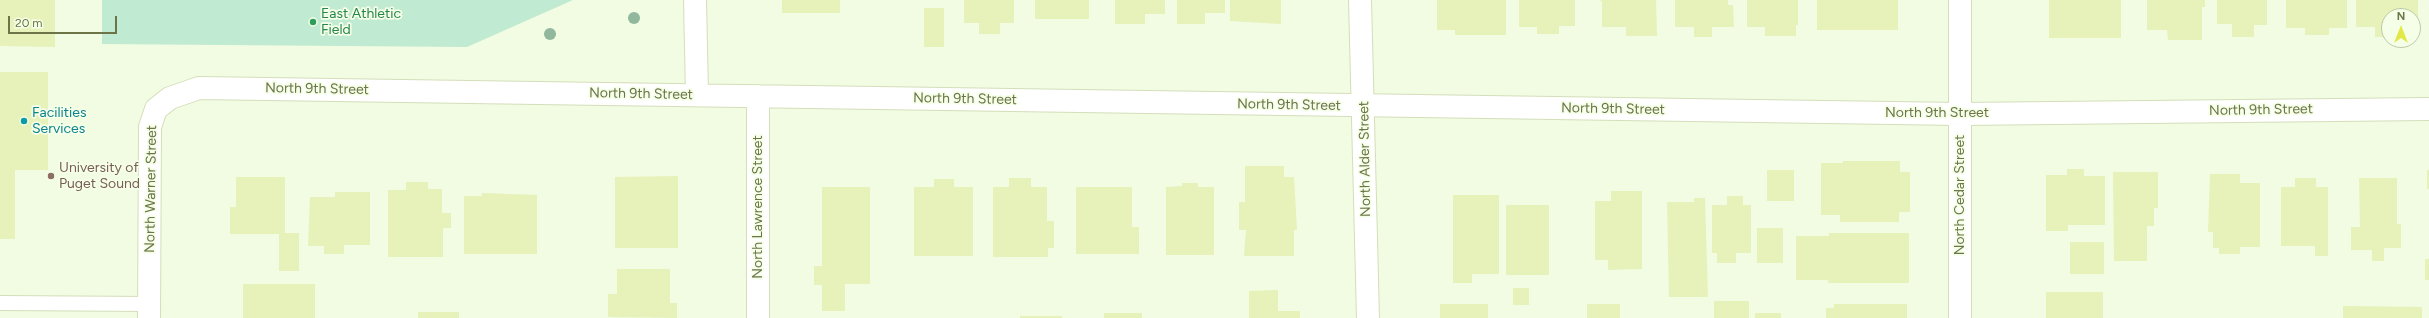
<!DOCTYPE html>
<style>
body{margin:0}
#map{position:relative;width:2429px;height:318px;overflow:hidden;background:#f1fce2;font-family:Figtree,sans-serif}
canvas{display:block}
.north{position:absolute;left:2381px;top:8px;width:40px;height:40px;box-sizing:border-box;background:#f5ffe8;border:1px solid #bec7a8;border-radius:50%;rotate:0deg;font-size:11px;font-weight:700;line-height:16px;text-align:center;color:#6c7448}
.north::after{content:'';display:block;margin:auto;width:14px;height:18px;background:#e2e845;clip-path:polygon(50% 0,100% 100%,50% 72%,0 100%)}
.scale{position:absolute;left:8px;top:16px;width:109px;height:18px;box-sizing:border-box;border:2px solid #6c7448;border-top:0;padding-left:5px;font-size:12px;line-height:14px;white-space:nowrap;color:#6c7448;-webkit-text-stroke:3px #f5ffe8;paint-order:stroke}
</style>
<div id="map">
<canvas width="2429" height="318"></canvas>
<div class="north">N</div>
<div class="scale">20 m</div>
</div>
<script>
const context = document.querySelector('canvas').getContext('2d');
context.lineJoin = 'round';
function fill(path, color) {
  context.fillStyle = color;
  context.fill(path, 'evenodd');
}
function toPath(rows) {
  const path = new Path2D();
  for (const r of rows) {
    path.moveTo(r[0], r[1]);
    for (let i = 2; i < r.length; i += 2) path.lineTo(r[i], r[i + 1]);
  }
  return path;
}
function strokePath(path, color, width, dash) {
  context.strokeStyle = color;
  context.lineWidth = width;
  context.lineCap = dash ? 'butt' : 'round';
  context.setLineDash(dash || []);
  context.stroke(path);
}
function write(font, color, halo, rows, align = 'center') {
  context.font = font + ' Figtree,sans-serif';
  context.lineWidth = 3.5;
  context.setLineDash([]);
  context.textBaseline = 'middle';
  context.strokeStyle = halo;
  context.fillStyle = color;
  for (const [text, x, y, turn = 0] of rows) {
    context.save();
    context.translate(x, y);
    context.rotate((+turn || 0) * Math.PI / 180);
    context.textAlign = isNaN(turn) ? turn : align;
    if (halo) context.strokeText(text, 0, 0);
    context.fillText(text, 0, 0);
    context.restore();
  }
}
const green = toPath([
 [102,0,573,0,467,47,102,44]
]);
const building = toPath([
 [0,0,55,0,55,47,0,46],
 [782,0,840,0,840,13,782,13],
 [964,0,1014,0,1014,23,1000,23,1000,34,979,34,979,23,964,23],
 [1035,0,1089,0,1089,19,1035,19],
 [1115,0,1165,0,1165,14,1145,14,1145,24,1115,24],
 [1177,0,1225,0,1225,13,1205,13,1205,24,1177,24],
 [1230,0,1281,0,1281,24,1230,21],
 [1437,0,1506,0,1506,35,1455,35,1455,30,1437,30],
 [1519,0,1575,0,1575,26,1559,26,1559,34,1537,34,1537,27,1519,27],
 [1600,0,1656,0,1657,36,1626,36,1626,27,1602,27,1602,2],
 [1675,0,1728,0,1728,5,1733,5,1734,27,1712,27,1712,37,1694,37,1694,27,1675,27],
 [1747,0,1798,0,1798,25,1796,25,1796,36,1765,36,1765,27,1747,27],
 [1817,0,1898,0,1898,30,1817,30],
 [2049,0,2121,0,2121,38,2049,38],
 [2147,0,2205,0,2205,7,2202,7,2202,40,2168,40,2167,30,2147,30],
 [2217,0,2267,0,2267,25,2254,25,2254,37,2232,37,2232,24,2217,24],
 [2286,0,2347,0,2347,28,2329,28,2329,35,2305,35,2305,28,2286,28],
 [2356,0,2418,0,2418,25,2413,25,2413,16,2389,16,2389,37,2375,37,2375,27,2356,27],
 [924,8,944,8,944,47,924,47],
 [0,72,48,72,48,170,15,170,15,239,0,239],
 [1843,161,1900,161,1900,172,1910,172,1910,212,1899,212,1899,222,1840,222,1840,215,1821,215,1821,163,1843,163],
 [1245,166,1284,166,1284,177,1294,177,1297,230,1294,230,1294,256,1244,256,1246,230,1239,230,1239,202,1245,202],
 [2067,169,2084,169,2084,176,2105,176,2105,225,2068,225,2068,231,2046,231,2046,175,2067,175],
 [1767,170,1794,170,1794,201,1767,201],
 [2427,170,2429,170,2429,189,2427,189],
 [2113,172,2158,172,2158,208,2154,208,2154,226,2147,226,2147,261,2114,261],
 [2210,174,2240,174,2240,183,2260,183,2260,247,2240,247,2240,254,2219,254,2219,248,2213,248,2213,232,2208,232],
 [678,176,678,248,615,248,615,177],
 [236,177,285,177,285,233,299,233,299,271,279,271,279,234,230,234,230,207,236,207],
 [1009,178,1031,178,1031,187,1047,187,1047,221,1054,221,1054,248,1048,248,1048,257,993,257,993,187,1009,187],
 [2295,178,2316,178,2316,187,2328,187,2328,256,2315,256,2315,246,2281,246,2281,187,2295,187],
 [2359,178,2397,178,2397,224,2401,224,2401,248,2384,248,2384,261,2372,261,2372,250,2351,250,2351,227,2360,227],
 [934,179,954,179,954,187,973,187,973,256,914,256,914,187,934,187],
 [406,182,428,182,428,189,442,189,442,213,451,213,451,228,443,228,443,257,388,257,388,190,406,190],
 [1182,183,1198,183,1198,187,1214,187,1214,255,1166,255,1166,187,1182,186],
 [822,187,870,187,870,284,845,284,845,311,822,311,822,285,814,285,814,266,822,266],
 [1076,187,1132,187,1132,227,1139,227,1139,254,1076,254],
 [1611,191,1642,191,1642,269,1608,270,1608,260,1595,260,1595,201,1611,201],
 [335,192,370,192,370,245,344,245,344,254,324,254,324,246,308,246,310,197,335,197],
 [482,193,537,195,537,254,464,254,464,196,482,196],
 [1453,195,1499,195,1499,274,1472,274,1472,283,1453,283],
 [1727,196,1743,196,1743,205,1751,205,1751,253,1736,253,1736,263,1717,263,1717,253,1712,253,1712,205,1727,205],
 [1694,198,1705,198,1708,297,1669,297,1667,202,1694,202],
 [1506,205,1549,205,1549,275,1506,275],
 [1757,228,1783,228,1783,263,1757,263],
 [1829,233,1909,233,1909,283,1828,283,1828,280,1796,280,1796,236,1829,236],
 [2070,242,2104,242,2104,274,2070,274],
 [2425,259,2429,259,2429,280,2425,280],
 [617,269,670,269,670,303,677,303,677,318,608,317,608,294,617,294],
 [243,284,315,284,315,318,243,318],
 [1513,288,1529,288,1529,305,1513,305],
 [1278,290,1278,311,1300,311,1300,318,1249,318,1249,291],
 [2046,292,2103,292,2103,318,2046,318],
 [1714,301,1749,301,1749,318,1714,318],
 [1440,304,1488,304,1488,318,1440,318],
 [1587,304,1620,304,1620,318,1587,318],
 [1834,304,1907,304,1907,318,1826,318,1826,308,1834,308],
 [2343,306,2422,307,2422,318,2343,318],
 [418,312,459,312,459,318,418,318],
 [1104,313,1142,313,1142,318,1104,318],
 [1755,313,1781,313,1781,318,1755,318],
 [1020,316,1062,316,1062,318,1020,318]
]);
const service = toPath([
 [0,303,150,304]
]);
const minor = toPath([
 [695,0,697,95],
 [1960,0,1960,318],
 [758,96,758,318],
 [149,318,150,127,156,109,170,98,199,88,1960,114,2429,109]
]);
const tertiary = toPath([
 [1360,0,1368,318]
]);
const trees = [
 [634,18],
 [550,34]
];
const markers = [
 [313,22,4,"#2e9e5b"],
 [24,121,4,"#0f9aa8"],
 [51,176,4,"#8d6e63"]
];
const leisureNames = [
 ["East Athletic",321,14],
 ["Field",321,30]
];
const streetNames = [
 ["North 9th Street",317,89,1],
 ["North 9th Street",641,94,1],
 ["North 9th Street",965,99,1],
 ["North 9th Street",1289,105,1],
 ["North 9th Street",1613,109,1],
 ["North 9th Street",2261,110,-1],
 ["North 9th Street",1937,113],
 ["North Alder Street",1365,159,-91],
 ["North Warner Street",151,189,-89],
 ["North Cedar Street",1960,195,-90],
 ["North Lawrence Street",758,207,-90]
];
const cultureNames = [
 ["Facilities",32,113],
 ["Services",32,129]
];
const educationNames = [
 ["University of",59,168],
 ["Puget Sound",59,184]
];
fill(green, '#c0ead1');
fill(building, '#e6f2b9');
strokePath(service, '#d4deba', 16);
strokePath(minor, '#d4deba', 24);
strokePath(tertiary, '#d4deba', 24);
strokePath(service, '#fff', 14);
strokePath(minor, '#fff', 22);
strokePath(tertiary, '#fff', 22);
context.fillStyle = '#91b89c';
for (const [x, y] of trees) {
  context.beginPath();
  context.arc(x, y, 6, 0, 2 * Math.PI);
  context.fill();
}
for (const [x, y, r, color] of markers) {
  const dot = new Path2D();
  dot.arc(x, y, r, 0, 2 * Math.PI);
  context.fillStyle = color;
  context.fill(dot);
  strokePath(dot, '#f5ffe8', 1.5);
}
write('14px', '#27864d', '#f5ffe8', leisureNames, 'left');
write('14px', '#6c7448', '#f5ffe8', streetNames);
write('14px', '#0d838f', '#f5ffe8', cultureNames, 'left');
write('14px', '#785e54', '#f5ffe8', educationNames, 'left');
</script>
